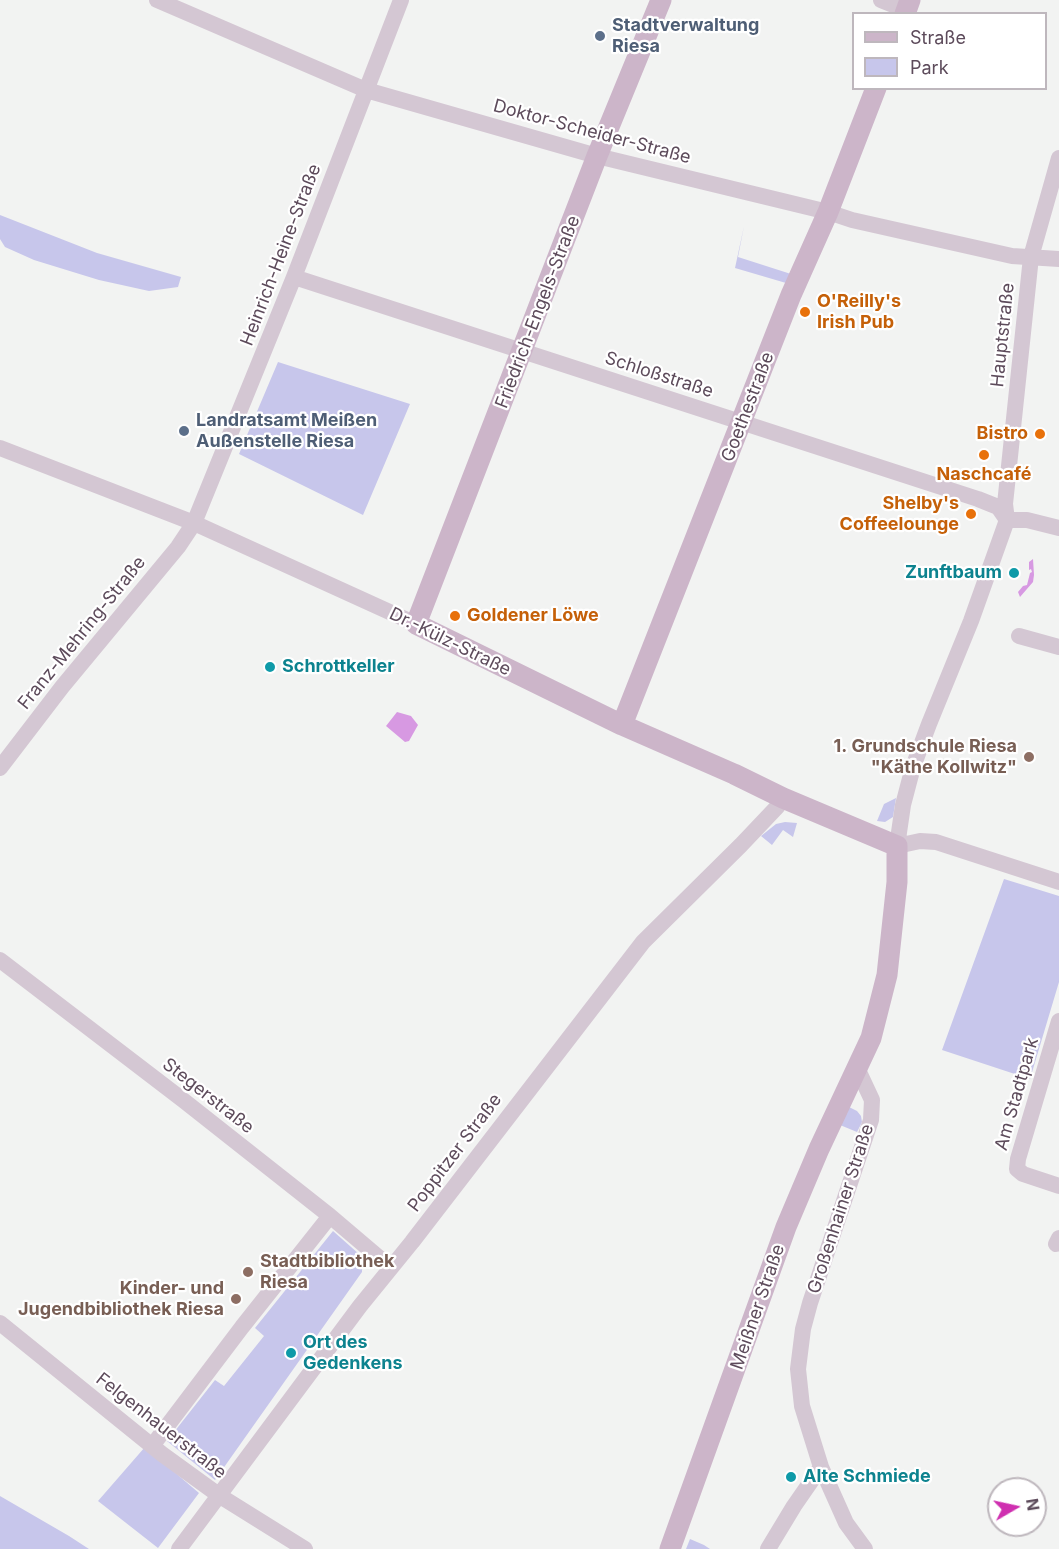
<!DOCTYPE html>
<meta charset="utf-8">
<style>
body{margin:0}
#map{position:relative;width:1059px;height:1549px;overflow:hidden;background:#f2f3f2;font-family:Inter,sans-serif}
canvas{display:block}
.legend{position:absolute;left:852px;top:12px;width:195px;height:78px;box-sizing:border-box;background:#fff;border:2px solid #beb7bd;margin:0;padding:8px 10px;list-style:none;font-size:18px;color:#5d4b5b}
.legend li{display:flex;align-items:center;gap:12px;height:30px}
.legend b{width:30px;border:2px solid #beb7bd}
.north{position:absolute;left:987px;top:1477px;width:60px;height:60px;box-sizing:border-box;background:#fff;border:2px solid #beb7bd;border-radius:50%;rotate:81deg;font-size:16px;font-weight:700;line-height:24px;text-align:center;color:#5d4b5b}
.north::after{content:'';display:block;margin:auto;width:21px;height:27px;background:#cf30b0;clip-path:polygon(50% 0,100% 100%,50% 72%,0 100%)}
</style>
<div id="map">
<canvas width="1059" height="1549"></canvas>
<ul class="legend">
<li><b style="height:8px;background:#ccb5c9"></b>Straße</li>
<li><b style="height:16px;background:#c7c6eb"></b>Park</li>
</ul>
<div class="north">N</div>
</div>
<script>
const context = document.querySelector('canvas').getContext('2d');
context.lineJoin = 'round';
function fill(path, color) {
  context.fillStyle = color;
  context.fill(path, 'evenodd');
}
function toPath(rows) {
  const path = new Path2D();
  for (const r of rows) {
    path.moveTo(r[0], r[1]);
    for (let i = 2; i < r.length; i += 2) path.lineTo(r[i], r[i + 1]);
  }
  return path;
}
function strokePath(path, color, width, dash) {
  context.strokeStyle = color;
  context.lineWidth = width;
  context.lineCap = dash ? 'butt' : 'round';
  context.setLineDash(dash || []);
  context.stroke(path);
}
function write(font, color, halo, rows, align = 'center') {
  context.font = font + ' Inter,sans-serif';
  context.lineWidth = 4.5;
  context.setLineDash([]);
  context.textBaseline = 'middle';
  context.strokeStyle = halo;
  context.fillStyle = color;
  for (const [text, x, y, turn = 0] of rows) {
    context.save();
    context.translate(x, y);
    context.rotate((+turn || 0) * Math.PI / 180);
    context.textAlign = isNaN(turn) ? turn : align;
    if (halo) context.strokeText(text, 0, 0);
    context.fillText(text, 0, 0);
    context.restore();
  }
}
const green = toPath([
 [0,215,97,253,181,277,178,287,149,291,99,280,34,260,5,247,0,239],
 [744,226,738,257,791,274,786,283,735,268],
 [278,362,410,404,363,515,239,454],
 [896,798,893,817,885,822,877,821,884,804],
 [785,822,797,823,793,837,783,830,772,845,761,836,776,824],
 [1004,879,1059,896,1059,982,1030,1079,942,1050],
 [849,1107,857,1111,861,1116,862,1122,857,1132,840,1125],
 [333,1231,359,1254,362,1263,362,1272,215,1480,167,1441,215,1380,224,1386,264,1336,255,1328],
 [145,1447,199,1493,158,1548,98,1501],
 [0,1496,69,1536,89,1549,0,1549],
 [690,1539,704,1545,710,1549,686,1549]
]);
const water = toPath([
 [1033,559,1034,575,1033,582,1020,597,1018,592,1023,586,1027,585,1030,573,1032,572,1031,569,1029,570,1029,562],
 [397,712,411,716,418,725,409,741,405,742,386,726]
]);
const minor = toPath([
 [157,0,366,90,597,156,828,212,852,220,1012,256,1059,259],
 [881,0,906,10],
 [1059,158,1031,257,1005,504,1007,520,971,621,929,724,913,767,903,805,897,846,920,841,936,842,1059,882],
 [294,277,978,499,998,507,1007,520],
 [0,448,194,523,416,624],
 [1007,520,1027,520,1059,528],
 [1019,636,1059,647],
 [0,768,62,687,178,547,194,523,294,277,401,0],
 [0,960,183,1100,330,1216,390,1267],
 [1059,1021,1018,1159,1017,1169,1023,1174,1059,1186],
 [858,1070,872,1100,871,1120,810,1303,803,1329,798,1369,802,1406,821,1467,846,1523,865,1549],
 [1056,1244,1059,1238],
 [0,1323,162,1454,220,1496,305,1549],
 [152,1446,242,1327,330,1216],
 [179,1549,360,1306,412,1242,643,942,741,845,777,807,783,798],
 [768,1549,794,1506,821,1467]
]);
const major = toPath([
 [661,0,597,156,416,624,622,725,734,774,783,798,897,846,897,882,887,975,871,1038,819,1149,786,1227,670,1549],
 [905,14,910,0],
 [622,725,791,295,828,212,876,88]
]);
const markers = [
 [600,36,6,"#5c6f8a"],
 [805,312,6,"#e8710a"],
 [184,431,6,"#5c6f8a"],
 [1040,434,6,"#e8710a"],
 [984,455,6,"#e8710a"],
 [971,514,6,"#e8710a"],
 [1014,573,6,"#0f9aa8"],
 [455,616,6,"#e8710a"],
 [270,667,6,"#0f9aa8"],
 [1029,757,6,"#8d6e63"],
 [248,1272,6,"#8d6e63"],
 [236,1299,6,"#8d6e63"],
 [291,1353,6,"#0f9aa8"],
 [791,1477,6,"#0f9aa8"]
];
const serviceNames = [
 ["Stadtverwaltung",612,26],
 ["Riesa",612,47],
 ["Landratsamt Meißen",196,421],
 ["Außenstelle Riesa",196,442]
];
const streetNames = [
 ["Doktor-Scheider-Straße",592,132,15],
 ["Heinrich-Heine-Straße",281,255,-69],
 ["Friedrich-Engels-Straße",538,312,-69],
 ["Hauptstraße",1003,335,-84],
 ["Schloßstraße",659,375,18],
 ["Goethestraße",748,407,-69],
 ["Franz-Mehring-Straße",82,633,-51],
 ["Dr.-Külz-Straße",450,642,26],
 ["Am Stadtpark",1017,1094,-74],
 ["Stegerstraße",208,1096,38],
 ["Poppitzer Straße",455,1153,-53],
 ["Großenhainer Straße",841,1209,-72],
 ["Meißner Straße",758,1307,-71],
 ["Felgenhauerstraße",161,1426,38]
];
const foodNames = [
 ["O'Reilly's",817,302],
 ["Irish Pub",817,323],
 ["Bistro",1028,434,"right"],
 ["Naschcafé",984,475,"center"],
 ["Shelby's",959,504,"right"],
 ["Coffeelounge",959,525,"right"],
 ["Goldener Löwe",467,616]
];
const cultureNames = [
 ["Zunftbaum",1002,573,"right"],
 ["Schrottkeller",282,667],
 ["Ort des",303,1343],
 ["Gedenkens",303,1364],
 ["Alte Schmiede",803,1477]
];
const educationNames = [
 ["1. Grundschule Riesa",1017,747],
 ["\"Käthe Kollwitz\"",1017,768],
 ["Stadtbibliothek",260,1262,"left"],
 ["Riesa",260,1283,"left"],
 ["Kinder- und",224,1289],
 ["Jugendbibliothek Riesa",224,1310]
];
fill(green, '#c7c6eb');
fill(water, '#d799e2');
strokePath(minor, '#d4c7d3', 16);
strokePath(major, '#ccb5c9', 21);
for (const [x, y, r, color] of markers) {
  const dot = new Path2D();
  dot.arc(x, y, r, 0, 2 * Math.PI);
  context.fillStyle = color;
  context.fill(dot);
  strokePath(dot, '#fff', 2);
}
write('bold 18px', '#4e5e75', '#fff', serviceNames, 'left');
write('18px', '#5d4b5b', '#fff', streetNames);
write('bold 18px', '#c56008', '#fff', foodNames, 'left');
write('bold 18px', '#0d838f', '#fff', cultureNames, 'left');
write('bold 18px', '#785e54', '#fff', educationNames, 'right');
</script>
